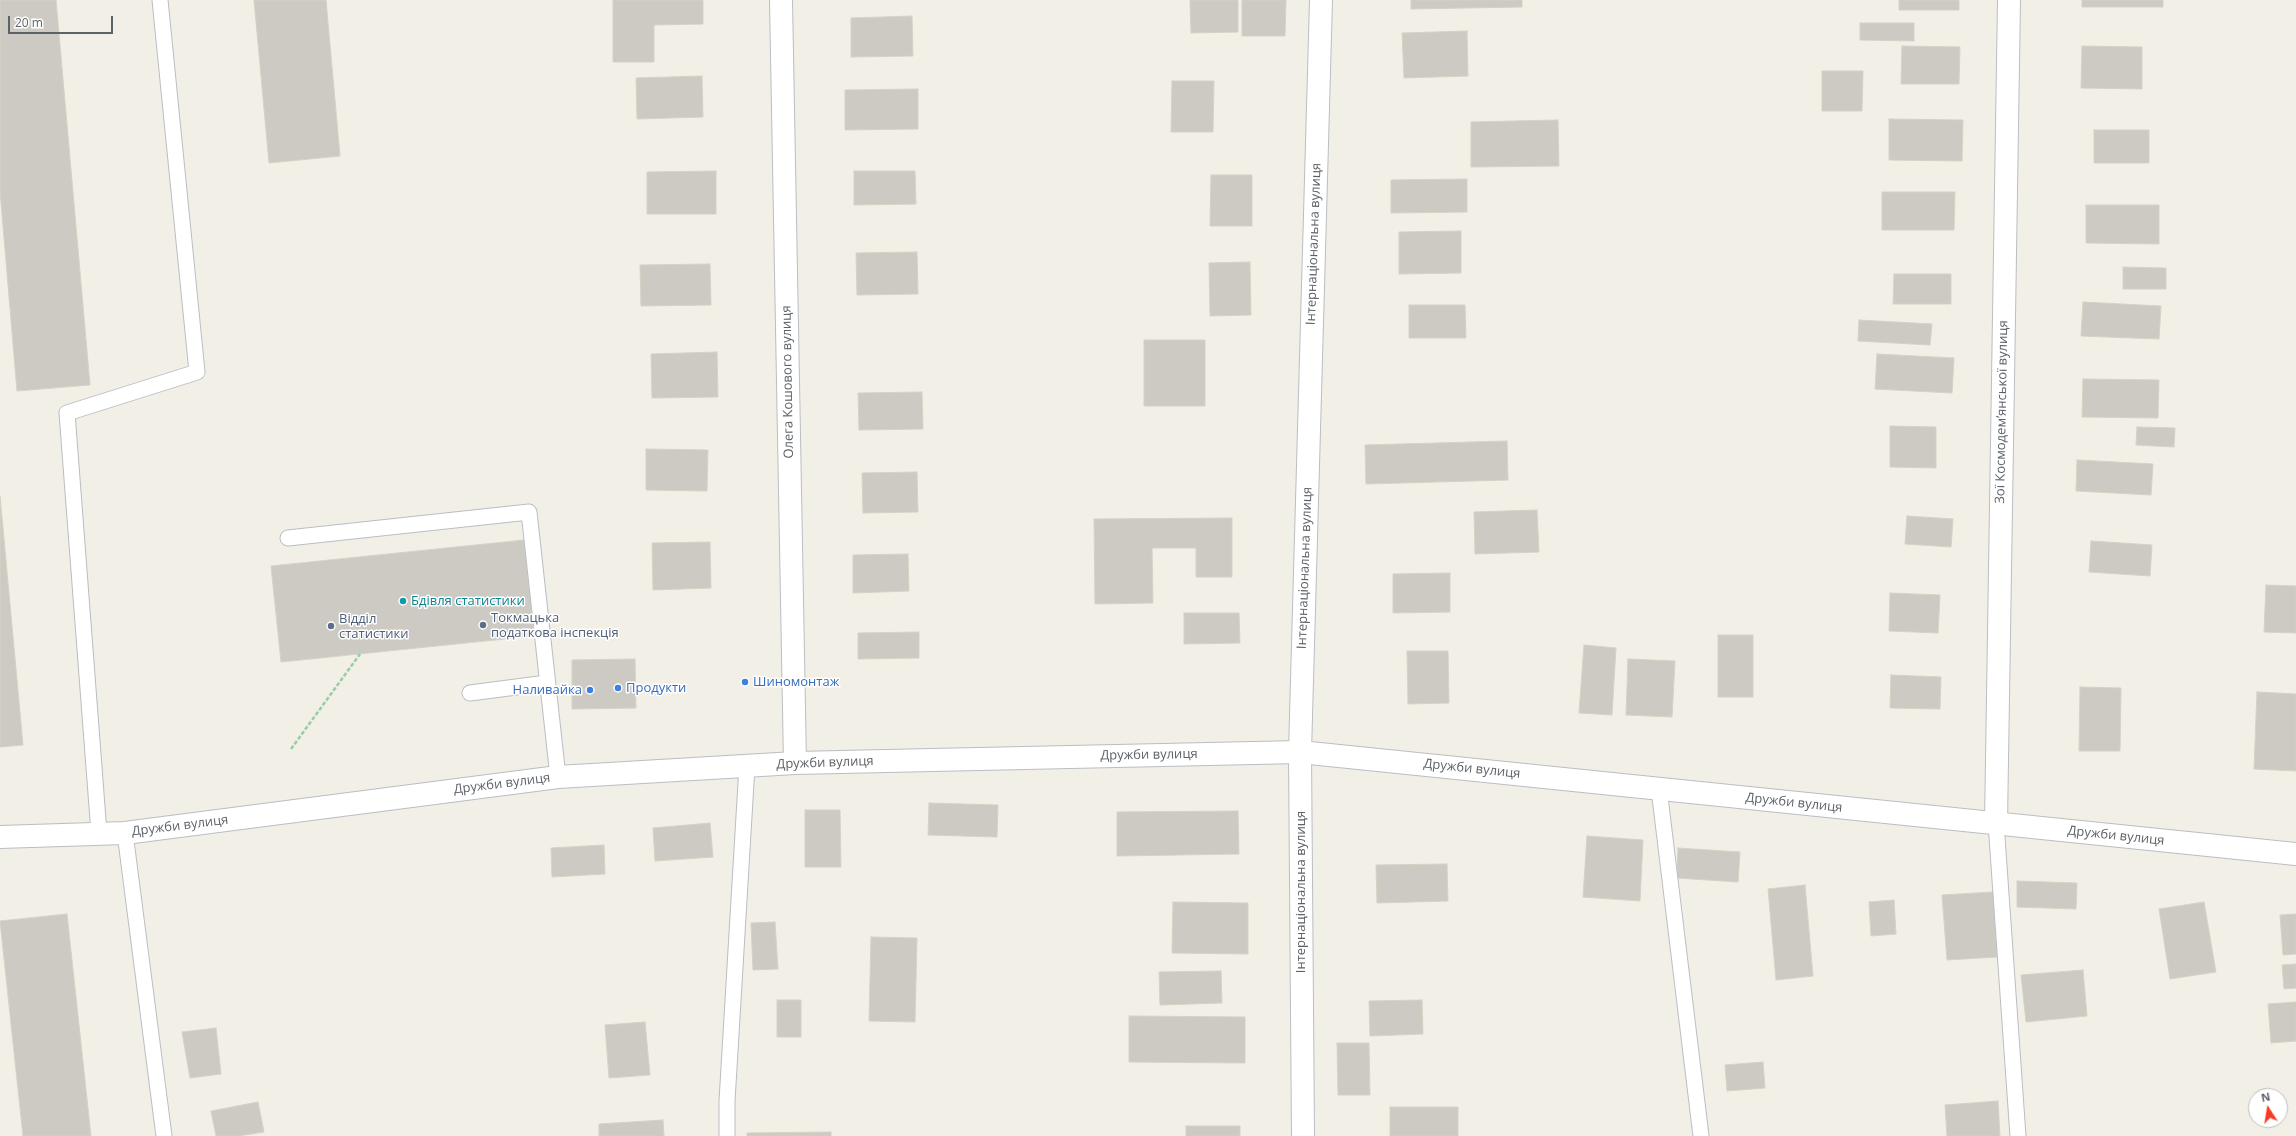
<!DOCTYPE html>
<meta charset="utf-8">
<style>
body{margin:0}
#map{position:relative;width:2296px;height:1136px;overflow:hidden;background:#f1efe6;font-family:"Open Sans",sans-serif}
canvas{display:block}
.north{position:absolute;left:2248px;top:1088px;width:40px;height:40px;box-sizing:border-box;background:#fff;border:1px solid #bec0c3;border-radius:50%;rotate:348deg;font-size:11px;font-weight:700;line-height:16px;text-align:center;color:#5d6268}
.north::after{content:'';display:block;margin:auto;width:14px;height:18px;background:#fa3a23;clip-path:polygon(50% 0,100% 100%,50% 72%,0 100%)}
.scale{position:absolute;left:8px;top:16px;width:105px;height:18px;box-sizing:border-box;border:2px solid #5d6268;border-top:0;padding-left:5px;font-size:12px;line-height:14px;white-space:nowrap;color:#5d6268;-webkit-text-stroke:3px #fff;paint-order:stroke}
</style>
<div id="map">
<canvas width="2296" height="1136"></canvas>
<div class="north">N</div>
<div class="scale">20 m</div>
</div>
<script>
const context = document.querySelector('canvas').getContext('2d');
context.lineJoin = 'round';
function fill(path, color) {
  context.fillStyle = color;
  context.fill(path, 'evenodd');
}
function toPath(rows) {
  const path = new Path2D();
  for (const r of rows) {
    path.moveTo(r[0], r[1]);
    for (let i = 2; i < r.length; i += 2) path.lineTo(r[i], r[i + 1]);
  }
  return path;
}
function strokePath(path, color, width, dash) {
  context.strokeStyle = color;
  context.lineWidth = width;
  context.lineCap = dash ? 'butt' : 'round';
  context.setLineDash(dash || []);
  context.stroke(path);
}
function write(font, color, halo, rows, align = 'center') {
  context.font = font + ' "Open Sans",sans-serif';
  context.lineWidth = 3;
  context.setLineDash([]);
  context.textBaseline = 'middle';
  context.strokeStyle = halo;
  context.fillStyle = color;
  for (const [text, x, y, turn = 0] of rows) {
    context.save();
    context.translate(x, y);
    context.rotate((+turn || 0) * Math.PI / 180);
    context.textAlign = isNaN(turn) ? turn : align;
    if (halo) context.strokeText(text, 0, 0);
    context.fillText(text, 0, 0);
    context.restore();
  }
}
const building = toPath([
 [0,0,56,0,90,385,17,391,0,191,0,0],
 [254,0,326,0,340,156,269,163,254,0],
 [613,0,703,0,703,24,654,25,654,62,613,62,613,0],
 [1190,0,1238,0,1238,32,1191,33,1190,0],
 [1242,0,1286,0,1285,36,1242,36,1242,0],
 [1411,0,1522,0,1522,7,1411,9,1411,0],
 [1899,0,1959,0,1959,10,1899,10,1899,0],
 [2082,0,2163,0,2163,7,2082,7,2082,0],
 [912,16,913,56,851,57,851,18,912,16],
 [1860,23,1914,23,1914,41,1860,40,1860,23],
 [1467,31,1468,76,1404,78,1402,33,1467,31],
 [1902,46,1960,47,1959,84,1901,84,1902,46],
 [2082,46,2142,47,2142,89,2081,88,2082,46],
 [1822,71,1863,71,1862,111,1822,111,1822,71],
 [702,76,703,117,637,119,636,78,702,76],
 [1172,81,1214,81,1213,132,1171,132,1172,81],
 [918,89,918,129,845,130,845,90,918,89],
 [1889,119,1963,120,1962,161,1889,160,1889,119],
 [1558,120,1559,166,1471,167,1471,122,1558,120],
 [2094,130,2149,130,2149,163,2094,163,2094,130],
 [716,171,716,214,647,214,647,172,716,171],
 [854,171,915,171,916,204,854,205,854,171],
 [1211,175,1252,175,1252,226,1210,226,1211,175],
 [1467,179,1467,212,1391,213,1391,180,1467,179],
 [1882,192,1955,192,1954,230,1882,230,1882,192],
 [2086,205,2159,205,2159,244,2086,243,2086,205],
 [1461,231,1461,273,1399,274,1399,232,1461,231],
 [917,252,918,294,857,295,856,253,917,252],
 [1250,262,1251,315,1210,316,1209,263,1250,262],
 [710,264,711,305,641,306,640,265,710,264],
 [2123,267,2166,268,2166,289,2123,289,2123,267],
 [1894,274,1951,274,1951,304,1893,304,1894,274],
 [2083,302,2161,306,2159,339,2081,336,2083,302],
 [1409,305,1465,305,1466,338,1409,338,1409,305],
 [1859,320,1932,324,1930,345,1858,341,1859,320],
 [1144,340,1205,340,1205,406,1144,406,1144,340],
 [717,352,718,397,652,398,651,354,717,352],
 [1877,354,1954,358,1952,393,1875,389,1877,354],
 [2083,379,2159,380,2158,418,2082,417,2083,379],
 [922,392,923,429,859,430,858,393,922,392],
 [1890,426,1936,427,1936,468,1890,467,1890,426],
 [2137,427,2175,428,2174,447,2136,445,2137,427],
 [1507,441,1508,480,1366,484,1365,445,1507,441],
 [646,449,708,450,707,491,646,490,646,449],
 [2077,460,2153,464,2151,495,2076,491,2077,460],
 [917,472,918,512,863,513,862,473,917,472],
 [0,496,23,745,0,747,0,496],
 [1537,510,1539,552,1475,554,1474,512,1537,510],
 [1907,516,1953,519,1951,547,1905,544,1907,516],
 [1232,518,1232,577,1196,577,1196,548,1152,548,1153,603,1095,604,1094,519,1232,518],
 [524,540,534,636,281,662,271,566,524,540],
 [2091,541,2152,545,2150,576,2089,572,2091,541],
 [710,542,711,588,653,590,652,543,710,542],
 [908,554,909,591,853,593,853,555,908,554],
 [1450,573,1450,612,1393,613,1393,574,1450,573],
 [2266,585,2296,586,2296,633,2264,632,2266,585],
 [1890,593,1940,595,1938,633,1889,631,1890,593],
 [1184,613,1239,613,1240,643,1184,644,1184,613],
 [919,632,919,658,858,659,858,633,919,632],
 [1718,635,1753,635,1753,697,1718,697,1718,635],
 [1584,645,1616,648,1612,715,1579,713,1584,645],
 [1407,651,1448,651,1449,703,1408,704,1407,651],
 [635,659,636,708,572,709,572,660,635,659],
 [1628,659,1675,661,1672,717,1626,715,1628,659],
 [1891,675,1941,677,1940,709,1890,708,1891,675],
 [2080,687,2121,688,2120,751,2079,751,2080,687],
 [2257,692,2296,694,2296,771,2254,769,2257,692],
 [929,803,998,805,997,837,928,835,929,803],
 [805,810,840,810,841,867,805,867,805,810],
 [1238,811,1239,854,1117,856,1117,812,1238,811],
 [710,823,713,857,655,861,653,828,710,823],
 [1587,836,1643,840,1640,901,1583,897,1587,836],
 [604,845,605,874,552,877,551,848,604,845],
 [1678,848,1740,852,1738,882,1677,878,1678,848],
 [1447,864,1448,901,1377,903,1376,865,1447,864],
 [2017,881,2077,883,2076,909,2017,907,2017,881],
 [1805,885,1813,976,1776,980,1768,889,1805,885],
 [1993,892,1997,957,1947,960,1942,895,1993,892],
 [1894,900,1896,934,1871,936,1869,902,1894,900],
 [1173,902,1248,903,1248,954,1172,953,1173,902],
 [2204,902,2216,972,2170,979,2159,909,2204,902],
 [67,914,91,1136,23,1136,0,921,67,914],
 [2296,914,2296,954,2283,955,2280,915,2296,914],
 [775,922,778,969,753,970,751,923,775,922],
 [871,937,917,938,915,1022,869,1021,871,937],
 [2296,964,2296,988,2284,989,2282,965,2296,964],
 [2083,970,2087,1016,2026,1022,2021,975,2083,970],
 [1221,971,1222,1003,1160,1005,1159,972,1221,971],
 [777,1000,801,1000,801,1037,777,1037,777,1000],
 [1422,1000,1423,1034,1370,1036,1369,1001,1422,1000],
 [2296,1002,2296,1041,2271,1043,2268,1004,2296,1002],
 [1129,1016,1245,1017,1245,1063,1129,1062,1129,1016],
 [645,1022,650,1075,609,1078,605,1025,645,1022],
 [216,1028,221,1074,190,1078,182,1032,216,1028],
 [1337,1043,1369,1043,1370,1095,1338,1095,1337,1043],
 [1763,1062,1765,1088,1727,1091,1725,1065,1763,1062],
 [1998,1101,2000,1136,1947,1136,1945,1105,1998,1101],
 [258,1102,264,1132,238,1136,216,1136,211,1111,258,1102],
 [1390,1107,1458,1107,1458,1136,1390,1136,1390,1107],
 [663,1120,664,1136,599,1136,599,1124,663,1120],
 [1186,1126,1240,1126,1240,1136,1186,1136,1186,1126],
 [831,1132,831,1136,747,1136,747,1133,831,1132]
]);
const path = toPath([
 [291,749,360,654]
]);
const service = toPath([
 [288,538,529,512,558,777],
 [470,693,547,683],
 [1659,789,1701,1136],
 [1996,823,2018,1136],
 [99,833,67,413,197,372,160,0],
 [125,833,164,1136],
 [727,1136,727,1101,747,766]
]);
const minor = toPath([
 [781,0,795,763],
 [1996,823,2009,0],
 [1303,1136,1300,752,1321,0]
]);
const tertiary = toPath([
 [0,837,125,833,558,777,795,763,1300,752,2296,854]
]);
const markers = [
 [403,601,4,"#0f9aa8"],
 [483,625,4,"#5c6f8a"],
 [331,626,4,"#5c6f8a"],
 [745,682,4,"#3f7fe0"],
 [618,688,4,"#3f7fe0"],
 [590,690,4,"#3f7fe0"]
];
const streetNames = [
 ["Інтернаціональна вулиця",1314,244,-88],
 ["Олега Кошового вулиця",788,382,-91],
 ["Зої Космодем’янської вулиця",2002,412,-89],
 ["Інтернаціональна вулиця",1305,568,-88],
 ["Дружби вулиця",1149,755,-1],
 ["Дружби вулиця",825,763,-2],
 ["Дружби вулиця",1472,769,6],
 ["Дружби вулиця",502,784,-7],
 ["Дружби вулиця",1794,803,6],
 ["Дружби вулиця",180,826,-7],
 ["Дружби вулиця",2116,836,6],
 ["Інтернаціональна вулиця",1301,892,-90]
];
const cultureNames = [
 ["Бдівля статистики",411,601]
];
const serviceNames = [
 ["Токмацька",491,618],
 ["податкова інспекція",491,633],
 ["Відділ",339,619],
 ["статистики",339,634]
];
const shopNames = [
 ["Шиномонтаж",753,682],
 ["Продукти",626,688],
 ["Наливайка",582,690,"right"]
];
fill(building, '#cccac3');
strokePath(building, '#d7d1c4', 1);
strokePath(service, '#babec3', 17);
strokePath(minor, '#babec3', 24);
strokePath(tertiary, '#babec3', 24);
strokePath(path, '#98cda9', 2.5, [4, 2]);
strokePath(service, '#fff', 15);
strokePath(minor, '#fff', 22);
strokePath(tertiary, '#fff', 22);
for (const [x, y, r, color] of markers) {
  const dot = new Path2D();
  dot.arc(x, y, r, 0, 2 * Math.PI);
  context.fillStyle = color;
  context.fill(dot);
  strokePath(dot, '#fff', 1.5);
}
write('13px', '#5d6268', '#fff', streetNames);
write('13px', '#0d838f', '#fff', cultureNames, 'left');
write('13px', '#4e5e75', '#fff', serviceNames, 'left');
write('13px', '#366cbe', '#fff', shopNames, 'left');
</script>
